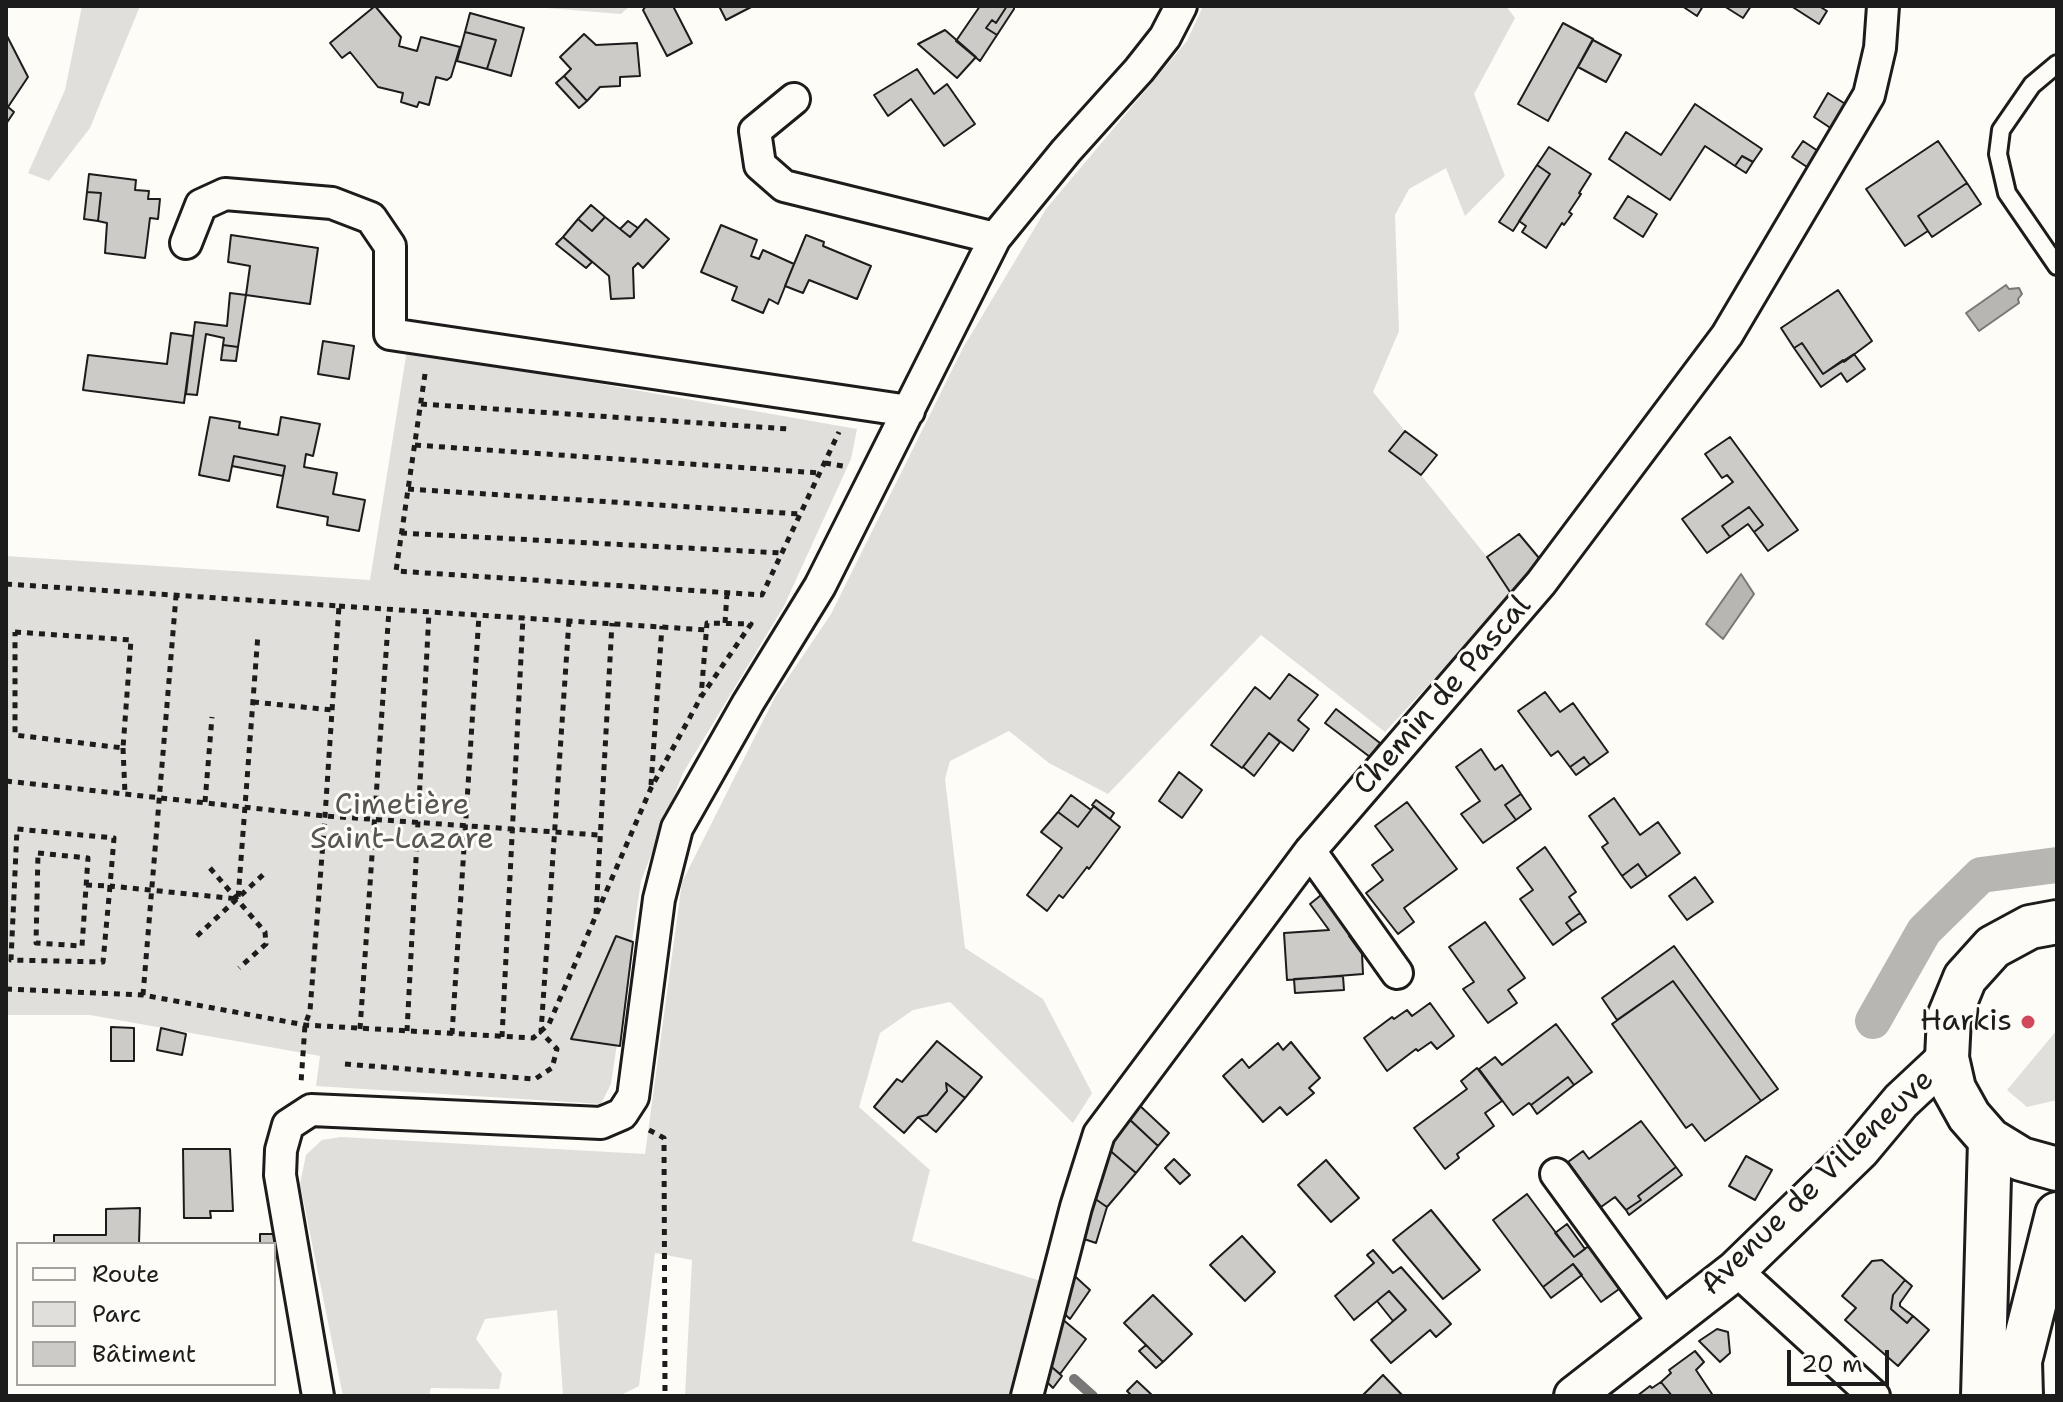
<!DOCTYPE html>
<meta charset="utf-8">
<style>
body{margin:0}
#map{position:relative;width:2063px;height:1402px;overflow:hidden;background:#fdfcf7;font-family:"Shantell Sans",sans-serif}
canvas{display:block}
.frame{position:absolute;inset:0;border:8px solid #1c1c1c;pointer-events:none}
.legend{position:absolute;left:16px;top:1242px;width:260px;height:144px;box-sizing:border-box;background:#fdfcf7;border:2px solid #a3a29f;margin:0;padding:10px 14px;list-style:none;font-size:24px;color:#1c1c1c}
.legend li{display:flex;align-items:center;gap:16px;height:40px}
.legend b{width:40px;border:2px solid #a3a29f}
.scale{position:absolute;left:1787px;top:1350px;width:102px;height:36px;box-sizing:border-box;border:4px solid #1c1c1c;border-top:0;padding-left:10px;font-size:24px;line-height:28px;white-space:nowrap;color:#1c1c1c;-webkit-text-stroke:6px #fdfcf7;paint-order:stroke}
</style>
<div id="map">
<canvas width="2063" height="1402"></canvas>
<div class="frame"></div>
<ul class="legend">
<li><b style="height:10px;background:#fdfcf7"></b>Route</li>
<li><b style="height:22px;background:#e0dfdb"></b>Parc</li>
<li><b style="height:22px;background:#cccbc8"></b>Bâtiment</li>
</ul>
<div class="scale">20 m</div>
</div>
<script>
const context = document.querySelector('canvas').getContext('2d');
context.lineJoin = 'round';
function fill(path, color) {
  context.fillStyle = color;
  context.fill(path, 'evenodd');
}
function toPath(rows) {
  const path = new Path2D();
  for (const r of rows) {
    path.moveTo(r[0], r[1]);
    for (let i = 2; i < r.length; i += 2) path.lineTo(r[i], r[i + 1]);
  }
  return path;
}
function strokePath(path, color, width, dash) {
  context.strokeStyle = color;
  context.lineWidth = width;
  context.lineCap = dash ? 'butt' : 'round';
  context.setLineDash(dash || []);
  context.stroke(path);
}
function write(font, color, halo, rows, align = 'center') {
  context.font = font + ' "Shantell Sans",sans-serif';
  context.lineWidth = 6;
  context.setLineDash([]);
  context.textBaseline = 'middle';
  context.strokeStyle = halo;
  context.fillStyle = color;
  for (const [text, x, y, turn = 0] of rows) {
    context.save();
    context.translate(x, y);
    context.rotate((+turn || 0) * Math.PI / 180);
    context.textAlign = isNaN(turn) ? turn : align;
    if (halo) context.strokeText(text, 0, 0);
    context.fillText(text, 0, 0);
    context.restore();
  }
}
const green = toPath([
 [82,6,140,6,90,128,49,181,28,173,65,90],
 [522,6,630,6,621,14],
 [1203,6,1506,6,1515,18,1474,94,1505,176,1465,216,1446,168,1409,189,1395,215,1399,331,1373,392,1405,431,1390,451,1421,475,1487,557,1512,595,1385,732,1261,635,1108,794,1049,763,1009,731,950,761,945,779,965,948,1043,999,1092,1093,1073,1123,950,1002,913,1010,880,1033,859,1107,930,1170,912,1241,1041,1281,1012,1396,685,1396,692,1260,655,1253,639,1386,619,1396,563,1396,557,1310,485,1319,476,1339,502,1374,499,1389,431,1388,429,1396,343,1396,300,1184,306,1155,322,1140,341,1137,645,1154,682,882,775,697,831,614,963,348,1046,209,1187,41],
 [407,350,857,429,851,459,784,606,683,773,641,881,611,1084,601,1104,316,1086,320,1056,90,1015,6,1015,6,556,370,580],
 [2057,1030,2057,1100,2027,1107,2007,1090]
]);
const water = toPath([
 [2006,285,2009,289,2019,288,2022,294,2018,299,2019,303,1979,331,1966,313,2006,285],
 [1741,574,1754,594,1723,639,1706,624,1741,574]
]);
const stream = toPath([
 [1074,1379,1093,1396]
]);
const canal = toPath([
 [1873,1021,1924,931,1981,875,2057,865]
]);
const building = toPath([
 [375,6,401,37,399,46,417,51,421,37,460,47,451,77,447,80,436,77,429,105,419,102,417,107,401,102,403,93,378,87,350,52,342,58,330,43,375,6],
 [646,6,673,6,692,43,667,56,643,10,646,6],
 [719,6,753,6,726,20,719,6],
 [980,6,1007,6,996,23,992,20,986,28,997,35,980,61,956,41,980,6],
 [1007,6,1014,6,1014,9,997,35,986,28,992,20,996,23,1007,6],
 [1682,6,1703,6,1697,16,1682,6],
 [1724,6,1751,6,1743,18,1724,6],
 [1791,6,1819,6,1827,11,1819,24,1791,6],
 [470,13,524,28,511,76,487,69,496,40,465,32,470,13],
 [1563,23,1593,39,1548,121,1518,104,1563,23],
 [945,30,976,57,957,78,918,44,945,30],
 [465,32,496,40,487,69,457,61,465,32],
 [6,34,28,77,8,107,14,112,6,124,6,34],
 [584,34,596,45,637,43,640,76,620,77,620,86,600,87,587,101,564,76,571,69,560,57,584,34],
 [1593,40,1621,55,1606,82,1578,67,1593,40],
 [917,69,934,94,947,84,975,124,944,146,911,99,888,116,874,95,917,69],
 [564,76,587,101,579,108,556,83,564,76],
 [1828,93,1847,105,1832,129,1814,117,1828,93],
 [1695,104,1762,149,1753,162,1742,156,1735,166,1705,146,1670,200,1609,159,1626,132,1661,155,1695,104],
 [1803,141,1818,151,1807,167,1792,157,1803,141],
 [1938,141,1967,183,1918,216,1928,231,1905,246,1866,189,1938,141],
 [1549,147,1591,174,1579,193,1581,194,1569,212,1572,214,1564,225,1562,223,1546,248,1522,232,1526,226,1519,221,1550,174,1537,165,1549,147],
 [1742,156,1753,162,1746,173,1735,166,1742,156],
 [1537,165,1550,174,1513,231,1499,222,1537,165],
 [89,174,136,180,135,190,149,191,148,199,160,199,158,219,150,218,145,258,105,253,107,223,98,221,101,193,87,192,89,174],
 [1967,183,1981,204,1932,237,1918,216,1967,183],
 [87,192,101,193,98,221,84,219,87,192],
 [1628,196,1657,214,1643,237,1614,218,1628,196],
 [591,205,605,217,592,231,578,219,591,205],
 [605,217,630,237,646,219,669,239,643,268,638,263,633,268,634,298,611,299,609,276,563,237,578,219,592,231,605,217],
 [628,221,638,228,630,237,620,229,628,221],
 [721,225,757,240,751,256,759,259,763,250,794,264,778,304,769,299,763,313,732,300,737,287,701,272,721,225],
 [231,235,318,248,310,304,246,295,250,266,228,262,231,235],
 [806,235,824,242,823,246,871,266,857,299,809,280,803,293,785,286,806,235],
 [563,237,592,262,586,268,556,244,563,237],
 [1838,290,1872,341,1844,362,1843,360,1823,374,1802,343,1794,348,1781,328,1838,290],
 [230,293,246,295,238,347,223,345,224,338,206,334,197,395,186,394,195,322,227,326,230,293],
 [171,333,193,336,184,403,83,390,88,355,167,364,171,333],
 [323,341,354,346,349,379,318,374,323,341],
 [1802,343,1823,374,1854,354,1865,369,1847,382,1841,373,1821,387,1794,348,1802,343],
 [223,345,238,347,236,361,221,360,223,345],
 [210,417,240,422,239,428,278,435,281,417,320,424,313,456,306,454,304,467,337,473,333,494,365,500,359,531,327,525,328,517,277,507,285,466,234,456,229,481,199,475,210,417],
 [1405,431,1437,455,1421,475,1389,451,1405,431],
 [1730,437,1798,530,1768,551,1754,532,1763,525,1749,507,1722,526,1730,537,1707,553,1682,519,1733,482,1727,475,1722,478,1705,454,1730,437],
 [234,456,285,466,283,476,232,466,234,456],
 [1749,507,1763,525,1754,532,1748,524,1730,537,1722,526,1749,507],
 [1519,534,1539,558,1512,595,1487,557,1519,534],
 [1289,674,1318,695,1298,720,1309,729,1293,751,1269,733,1242,768,1211,745,1255,687,1270,699,1289,674],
 [1545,692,1560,712,1573,703,1608,752,1590,765,1584,757,1570,767,1558,751,1551,756,1518,711,1545,692],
 [1336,709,1380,743,1370,757,1325,723,1336,709],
 [1269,733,1280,742,1254,776,1243,767,1269,733],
 [1481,749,1495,770,1502,765,1521,794,1505,805,1516,820,1483,843,1461,814,1480,801,1456,767,1481,749],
 [1584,757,1590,765,1576,775,1570,767,1584,757],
 [1179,772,1202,790,1182,818,1159,801,1179,772],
 [1521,794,1531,809,1516,820,1505,805,1521,794],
 [1071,795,1091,810,1078,827,1058,812,1071,795],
 [1614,798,1640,835,1658,822,1680,853,1647,877,1638,864,1622,876,1602,847,1608,843,1589,816,1614,798],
 [1096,800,1114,813,1110,819,1092,805,1096,800],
 [1407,802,1457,869,1404,908,1414,922,1398,934,1366,893,1383,880,1372,865,1393,850,1375,826,1407,802],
 [1094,806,1120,827,1089,869,1087,867,1063,898,1059,895,1047,911,1027,895,1062,848,1041,832,1058,812,1078,827,1094,806],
 [1545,847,1576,892,1569,897,1580,913,1566,923,1572,931,1553,945,1520,899,1533,890,1517,868,1545,847],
 [1638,864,1647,877,1631,888,1622,876,1638,864],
 [1695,877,1713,902,1687,920,1669,896,1695,877],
 [1326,891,1356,931,1349,936,1362,954,1363,974,1287,980,1284,933,1329,930,1310,904,1326,891],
 [1580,913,1586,922,1572,931,1566,923,1580,913],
 [1485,922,1525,978,1508,990,1517,1003,1488,1023,1463,989,1474,982,1449,947,1485,922],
 [616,936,633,942,620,1046,571,1039,616,936],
 [1674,946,1778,1089,1761,1101,1673,981,1617,1020,1602,998,1674,946],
 [1343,976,1344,990,1295,993,1294,979,1343,976],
 [1673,981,1761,1101,1705,1141,1692,1124,1686,1128,1612,1024,1673,981],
 [1430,1003,1454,1036,1437,1049,1431,1042,1418,1051,1416,1049,1387,1071,1364,1038,1392,1017,1394,1019,1407,1010,1412,1016,1430,1003],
 [1556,1024,1592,1072,1574,1085,1568,1077,1531,1105,1529,1103,1513,1115,1479,1069,1495,1057,1502,1065,1556,1024],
 [111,1027,134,1028,134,1061,111,1061,111,1027],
 [161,1028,186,1034,182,1055,157,1050,161,1028],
 [937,1041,982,1077,965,1098,946,1083,947,1091,927,1115,918,1117,904,1133,874,1107,897,1079,902,1082,937,1041],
 [1291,1042,1320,1078,1309,1088,1314,1093,1287,1115,1280,1107,1263,1122,1223,1076,1242,1059,1249,1068,1278,1043,1283,1050,1291,1042],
 [1477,1068,1502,1101,1485,1113,1494,1126,1457,1154,1459,1158,1445,1169,1414,1128,1467,1089,1461,1081,1477,1068],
 [1568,1077,1574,1085,1537,1114,1531,1105,1568,1077],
 [946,1083,965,1098,936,1132,918,1117,927,1115,947,1091,946,1083],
 [1138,1104,1169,1133,1158,1146,1127,1117,1138,1104],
 [1130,1120,1158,1146,1136,1173,1107,1148,1130,1120],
 [1641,1121,1676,1167,1638,1196,1641,1200,1626,1210,1615,1197,1601,1207,1568,1162,1583,1151,1589,1159,1641,1121],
 [1107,1148,1136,1173,1107,1207,1091,1196,1107,1148],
 [183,1149,230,1149,233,1211,210,1211,211,1218,184,1218,183,1149],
 [1746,1156,1772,1170,1755,1200,1729,1186,1746,1156],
 [1174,1159,1190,1175,1180,1184,1165,1168,1174,1159],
 [1326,1160,1359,1198,1331,1222,1298,1185,1326,1160],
 [1676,1167,1682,1175,1629,1215,1626,1210,1641,1200,1638,1196,1676,1167],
 [1527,1194,1574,1257,1590,1245,1622,1287,1601,1302,1573,1264,1543,1287,1493,1220,1527,1194],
 [1091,1196,1107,1207,1096,1243,1078,1237,1091,1196],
 [140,1208,139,1244,54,1244,54,1235,106,1235,106,1209,140,1208],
 [1431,1210,1480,1270,1443,1299,1393,1240,1431,1210],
 [1567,1224,1585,1249,1574,1257,1555,1233,1567,1224],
 [260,1234,281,1234,281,1249,274,1249,274,1244,260,1244,260,1234],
 [1242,1236,1275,1272,1245,1301,1210,1265,1242,1236],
 [1373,1250,1393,1273,1401,1267,1451,1324,1436,1337,1430,1330,1391,1363,1371,1340,1406,1310,1389,1291,1354,1320,1335,1296,1374,1263,1367,1255,1373,1250],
 [1882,1260,1905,1280,1893,1295,1891,1309,1907,1323,1913,1316,1929,1330,1898,1366,1845,1320,1856,1308,1842,1296,1872,1261,1882,1260],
 [1573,1264,1582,1275,1551,1298,1543,1287,1573,1264],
 [1068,1270,1090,1290,1070,1319,1057,1307,1068,1270],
 [1905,1280,1912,1286,1900,1303,1900,1306,1913,1316,1907,1323,1891,1309,1893,1295,1905,1280],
 [1389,1291,1406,1310,1393,1321,1377,1301,1389,1291],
 [1153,1295,1192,1334,1163,1362,1124,1323,1153,1295],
 [1055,1313,1086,1339,1060,1374,1046,1362,1055,1313],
 [1717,1329,1728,1332,1730,1353,1720,1362,1699,1341,1717,1329],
 [1146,1345,1163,1362,1156,1368,1139,1351,1146,1345],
 [1695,1351,1704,1362,1696,1370,1712,1394,1709,1396,1672,1396,1661,1382,1671,1373,1669,1370,1695,1351],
 [1046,1362,1062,1376,1053,1388,1043,1378,1046,1362],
 [1383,1375,1403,1396,1362,1396,1383,1375],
 [1137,1381,1153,1396,1132,1396,1127,1391,1137,1381],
 [1661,1382,1672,1396,1637,1396,1650,1386,1652,1388,1661,1382]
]);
const path = toPath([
 [425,374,396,571,762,595,839,432],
 [421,404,789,429],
 [415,445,820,473],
 [825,463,848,467],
 [408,489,800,514],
 [401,533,782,553],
 [6,584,339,606,325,816,310,1011,305,1025,301,1083],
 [339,606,707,630],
 [725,623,727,593],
 [15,632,131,640,123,748,15,735,15,632],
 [253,702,332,710],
 [123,748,125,794],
 [6,781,325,816,599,835],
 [651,785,662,626],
 [205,802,212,717],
 [38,853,88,858,82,946,36,943,38,853],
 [210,868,265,932,266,944,239,968],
 [86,885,110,886,103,962,11,960,17,829,114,838,110,886,238,899,258,634],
 [596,914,612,623],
 [197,936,266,872],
 [6,989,143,995,305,1025,533,1038,549,1024,651,788,701,697,751,624,707,623,701,697],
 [143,995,176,596],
 [360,1029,389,610],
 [407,1031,429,612],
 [452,1034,479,615],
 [502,1037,523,617],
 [345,1064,535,1079,552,1068,557,1049,541,1032,569,620],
 [649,1130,664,1138,665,1396]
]);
const service = toPath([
 [2057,64,2032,85,2001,130,1998,154,2007,193,2057,266]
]);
const minor = toPath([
 [794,99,755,131,760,165,784,186,995,238],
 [186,243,201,205,225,194,332,203,371,218,390,246,390,334,909,411],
 [1310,851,1397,973],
 [1556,1174,1666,1325],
 [1736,1270,1874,1396],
 [318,1396,280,1175,281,1150,288,1125,311,1110,601,1123,622,1114,633,1097,659,899,677,828,748,703,820,586,995,238,1066,151,1139,70,1165,37,1181,6],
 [1027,1396,1076,1207,1099,1134,1310,851,1541,583,1727,335,1869,95,1880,48,1883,6]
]);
const tertiary = toPath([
 [1574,1396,1736,1270,1860,1150,1901,1101,1947,1058]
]);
const secondary = toPath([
 [2057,922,2030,927,1993,947,1965,978,1949,1017,1947,1058,1954,1089,1969,1116,1990,1140,2021,1159,2057,1169],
 [1983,1396,1990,1140],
 [2021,1396,2020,1361,2057,1214]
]);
const markers = [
 [2028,1022,8,"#d1495b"]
];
const streetNames = [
 ["Chemin de Pascal",1443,696,-49],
 ["Avenue de Villeneuve",1818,1183,-44]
];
const parkNames = [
 ["Cimetière",402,806],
 ["Saint-Lazare",402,840]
];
const poiNames = [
 ["Harkis",2012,1022]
];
fill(green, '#e0dfdb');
fill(water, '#b7b6b2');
strokePath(water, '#797876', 2);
strokePath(stream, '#797876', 10);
strokePath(canal, '#b7b6b2', 36);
fill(building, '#cccbc8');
strokePath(building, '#1c1c1c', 2);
strokePath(service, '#1c1c1c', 22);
strokePath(minor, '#1c1c1c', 36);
strokePath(tertiary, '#1c1c1c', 44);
strokePath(secondary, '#1c1c1c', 48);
strokePath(path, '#1c1c1c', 5, [6, 6]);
strokePath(service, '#fdfcf7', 16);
strokePath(minor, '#fdfcf7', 30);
strokePath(tertiary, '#fdfcf7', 38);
strokePath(secondary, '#fdfcf7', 42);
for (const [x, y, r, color] of markers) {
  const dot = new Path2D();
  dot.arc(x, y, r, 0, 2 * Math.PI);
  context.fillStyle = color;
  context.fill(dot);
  strokePath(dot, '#fdfcf7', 3);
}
write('30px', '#1c1c1c', '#fdfcf7', streetNames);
write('30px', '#575655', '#fdfcf7', parkNames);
write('30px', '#1c1c1c', '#fdfcf7', poiNames, 'right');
</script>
